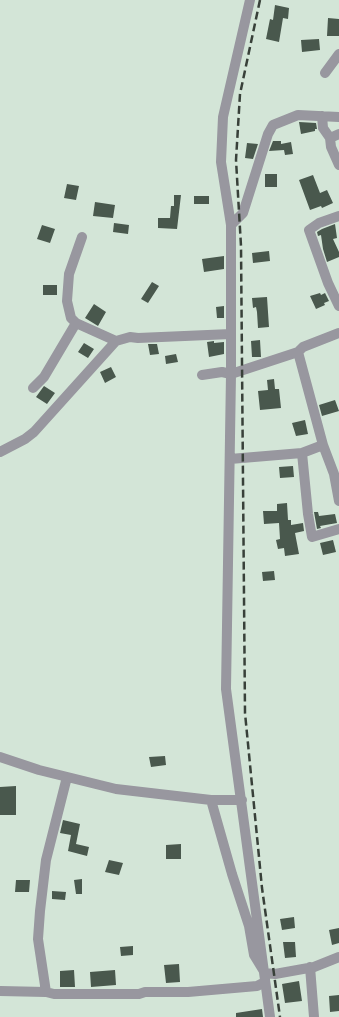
<!DOCTYPE html>
<style>
body{margin:0}
canvas{display:block;background:#d3e5d7}
</style>
<canvas width="339" height="1017"></canvas>
<script>
const context = document.querySelector('canvas').getContext('2d');
context.lineJoin = 'round';
function fill(path, color) {
  context.fillStyle = color;
  context.fill(path, 'evenodd');
}
function toPath(rows) {
  const path = new Path2D();
  for (const r of rows) {
    path.moveTo(r[0], r[1]);
    for (let i = 2; i < r.length; i += 2) path.lineTo(r[i], r[i + 1]);
  }
  return path;
}
function strokePath(path, color, width, dash) {
  context.strokeStyle = color;
  context.lineWidth = width;
  context.lineCap = dash ? 'butt' : 'round';
  context.setLineDash(dash || []);
  context.stroke(path);
}
const building = toPath([
 [275,5,289,8,288,19,283,18,279,42,266,39,270,19,273,20],
 [328,18,339,19,339,36,327,36],
 [319,39,320,50,302,52,301,40],
 [299,122,316,123,317,129,315,129,315,131,301,134],
 [273,141,281,141,281,144,291,142,293,154,285,155,284,150,269,151],
 [247,143,258,144,253,159,245,158],
 [265,174,277,174,277,187,265,187],
 [313,175,320,193,327,190,333,203,322,208,321,206,310,210,299,180],
 [67,184,79,186,76,200,64,198],
 [174,195,181,195,177,229,158,228,158,218,170,218,171,206,174,206],
 [194,196,209,196,209,204,194,204],
 [95,202,115,205,113,218,93,216],
 [114,223,129,225,128,234,113,232],
 [335,224,337,238,333,239,339,252,339,257,327,262,323,249,321,235,318,236,317,232,322,229],
 [42,225,55,229,50,243,37,239],
 [269,251,270,261,253,263,252,253],
 [224,256,224,269,204,272,202,259],
 [152,282,159,286,148,303,141,299],
 [43,285,57,285,57,295,43,295],
 [320,293,321,295,325,293,329,301,324,303,325,305,316,309,310,296],
 [267,297,269,327,258,328,257,312,256,307,253,308,252,298],
 [94,304,106,312,98,326,85,318],
 [224,306,224,318,217,318,216,307],
 [260,340,261,357,252,357,251,341],
 [214,341,214,343,224,342,224,354,209,357,207,342],
 [84,343,94,349,88,358,78,352],
 [148,344,157,344,159,354,150,355],
 [176,354,178,362,166,364,165,356],
 [111,367,116,377,105,383,100,372],
 [274,379,275,389,279,389,281,408,260,410,258,391,268,390,267,380],
 [44,386,55,393,47,404,36,397],
 [335,400,339,411,322,416,319,405],
 [305,420,308,434,296,436,292,423],
 [293,466,294,477,280,478,279,467],
 [287,503,288,520,291,520,291,525,303,523,304,531,295,533,299,554,285,556,284,548,278,549,276,540,280,539,279,523,264,524,263,511,277,511,277,504],
 [314,512,318,512,319,516,335,514,337,523,320,526,321,528,317,529],
 [333,540,336,552,323,555,320,543],
 [274,571,275,580,263,581,262,572],
 [165,756,166,765,151,767,149,757],
 [16,786,16,815,0,815,0,787],
 [63,820,80,824,76,844,89,847,87,856,68,851,71,835,60,833],
 [181,844,181,859,166,859,166,845],
 [109,860,123,863,119,875,105,872],
 [82,879,82,894,76,894,74,880],
 [16,880,30,880,29,892,15,892],
 [52,891,66,892,65,900,52,899],
 [294,917,295,928,282,930,280,919],
 [339,928,339,943,332,945,329,930],
 [283,942,295,942,296,957,285,958],
 [133,946,133,955,121,956,120,947],
 [179,964,180,982,166,983,164,965],
 [74,970,75,987,60,987,60,971],
 [115,970,116,985,91,987,90,972],
 [299,981,302,1001,285,1003,282,984],
 [339,995,339,1011,330,1012,329,996],
 [262,1009,263,1017,236,1017,236,1013]
]);
const minor = toPath([
 [250,0,223,117,221,162,231,225,231,374,226,689,270,1017],
 [325,73,339,54],
 [322,116,323,128,330,138,331,147,339,165],
 [330,138,339,134],
 [339,216,319,223,309,230,328,283,339,306],
 [231,225,243,213,268,134,273,125,298,115,339,117],
 [82,237,69,274,67,301,71,318,76,323,116,341],
 [298,352,323,445,334,474,339,501],
 [202,375,222,372,231,374,298,352,303,347,339,333],
 [33,388,44,377,76,323],
 [0,452,25,439,34,432,116,341,130,337,138,338,231,334],
 [302,453,308,514,312,537,339,529],
 [230,459,302,453,323,445],
 [0,757,39,770,116,789,211,800,232,874,249,926,254,955,265,973,275,974,314,967,339,957],
 [211,800,242,800],
 [310,967,314,1017],
 [0,991,46,992,54,994,139,994,145,992,188,992,257,986,263,983],
 [46,992,38,939,40,911,46,860,67,777]
]);
const rail = toPath([
 [260,0,240,94,236,160,241,246,245,713,262,888,280,1017]
]);
fill(building, '#49584d');
strokePath(minor, '#98979f', 10);
strokePath(rail, '#384039', 2.5, [8, 4]);
</script>
